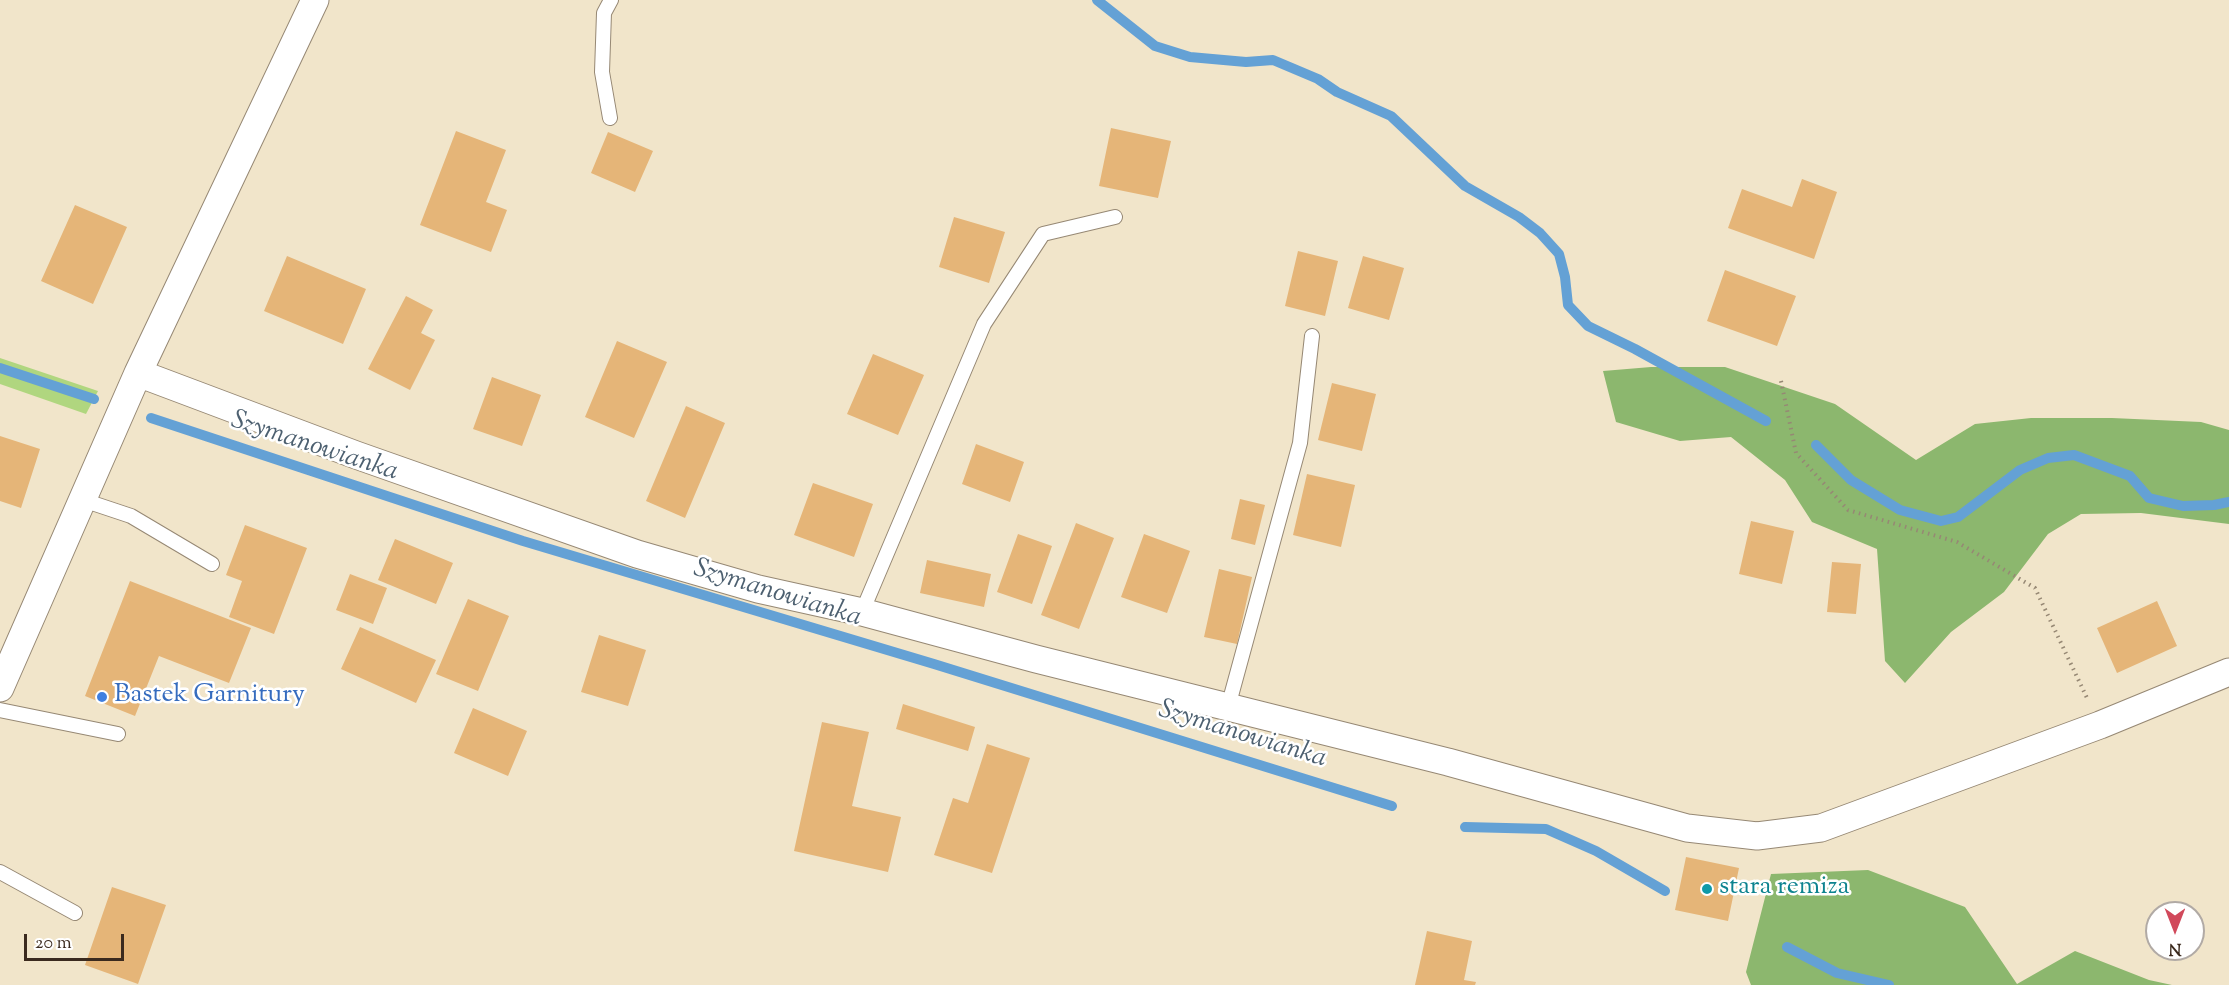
<!DOCTYPE html>
<style>
body{margin:0}
#map{position:relative;width:2229px;height:985px;overflow:hidden;background:#f1e5ca;font-family:"Sorts Mill Goudy",serif}
canvas{display:block}
.north{position:absolute;left:2145px;top:901px;width:60px;height:60px;box-sizing:border-box;background:#fff;border:2px solid #b1aaa5;border-radius:50%;rotate:180deg;font-size:16px;font-weight:700;line-height:24px;text-align:center;color:#3b2a1e}
.north::after{content:'';display:block;margin:auto;width:21px;height:27px;background:#d1495b;clip-path:polygon(50% 0,100% 100%,50% 72%,0 100%)}
.scale{position:absolute;left:24px;top:934px;width:100px;height:27px;box-sizing:border-box;border:3px solid #3b2a1e;border-top:0;padding-left:8px;font-size:18px;line-height:21px;white-space:nowrap;color:#3b2a1e;-webkit-text-stroke:4px #fff;paint-order:stroke}
</style>
<div id="map">
<canvas width="2229" height="985"></canvas>
<div class="north">N</div>
<div class="scale">20 m</div>
</div>
<script>
const context = document.querySelector('canvas').getContext('2d');
context.lineJoin = 'round';
function fill(path, color) {
  context.fillStyle = color;
  context.fill(path, 'evenodd');
}
function toPath(rows) {
  const path = new Path2D();
  for (const r of rows) {
    path.moveTo(r[0], r[1]);
    for (let i = 2; i < r.length; i += 2) path.lineTo(r[i], r[i + 1]);
  }
  return path;
}
function strokePath(path, color, width, dash) {
  context.strokeStyle = color;
  context.lineWidth = width;
  context.lineCap = dash ? 'butt' : 'round';
  context.setLineDash(dash || []);
  context.stroke(path);
}
function write(font, color, halo, rows, align = 'center') {
  context.font = font + ' "Sorts Mill Goudy",serif';
  context.lineWidth = 5;
  context.setLineDash([]);
  context.textBaseline = 'middle';
  context.strokeStyle = halo;
  context.fillStyle = color;
  for (const [text, x, y, turn = 0] of rows) {
    context.save();
    context.translate(x, y);
    context.rotate((+turn || 0) * Math.PI / 180);
    context.textAlign = isNaN(turn) ? turn : align;
    if (halo) context.strokeText(text, 0, 0);
    context.fillText(text, 0, 0);
    context.restore();
  }
}
const green = toPath([
 [0,358,98,391,86,414,0,384]
]);
const forest = toPath([
 [1651,367,1725,367,1835,404,1916,460,1975,424,2031,418,2112,418,2201,422,2229,430,2229,524,2141,513,2081,514,2048,534,2004,592,1951,632,1905,683,1885,661,1877,549,1812,522,1785,480,1731,437,1680,441,1616,422,1603,371],
 [1868,870,1965,907,2017,984,2075,951,2149,980,2172,985,1751,985,1746,972,1771,874]
]);
const stream = toPath([
 [1097,0,1155,46,1190,57,1246,62,1273,60,1318,79,1337,92,1391,116,1465,186,1519,217,1540,233,1559,254,1565,277,1568,305,1588,326,1635,349,1766,421],
 [0,368,94,399],
 [151,418,523,541,934,664,1392,806],
 [1816,445,1851,480,1900,510,1941,521,1958,517,2020,470,2048,458,2074,455,2130,476,2149,498,2183,506,2214,505,2229,502],
 [1465,827,1546,829,1596,851,1665,891],
 [1787,947,1837,973,1889,985]
]);
const building = toPath([
 [1111,128,1171,141,1158,198,1099,186],
 [456,131,506,150,486,202,507,210,491,252,420,225],
 [608,132,653,151,635,192,591,173],
 [1802,179,1837,192,1814,259,1728,228,1742,189,1792,207],
 [75,205,127,227,93,304,41,281],
 [954,217,1005,232,989,283,939,267],
 [1298,251,1338,261,1325,316,1285,306],
 [287,256,366,289,343,344,264,311],
 [1363,256,1404,268,1389,320,1348,308],
 [1725,270,1796,296,1777,346,1707,321],
 [406,296,433,310,421,333,435,340,410,390,368,369],
 [617,341,667,362,634,438,585,417],
 [873,354,924,375,898,435,847,414],
 [492,377,541,395,522,446,473,429],
 [1332,383,1376,394,1362,451,1318,440],
 [686,406,725,423,685,518,646,501],
 [0,436,40,449,21,508,0,501],
 [976,444,1024,462,1010,502,962,484],
 [1307,474,1355,485,1341,547,1293,535],
 [813,483,873,504,854,557,794,535],
 [1240,499,1265,505,1255,545,1231,539],
 [1751,521,1794,531,1782,584,1739,574],
 [1076,523,1114,538,1079,629,1041,615],
 [245,525,307,548,274,634,229,617,242,581,226,575],
 [1018,534,1052,546,1032,604,997,592],
 [1144,534,1190,551,1167,613,1121,597],
 [395,539,453,563,436,604,378,580],
 [927,560,991,574,984,607,920,593],
 [1832,562,1861,564,1856,614,1827,612],
 [1219,569,1252,577,1237,644,1204,637],
 [350,574,387,588,373,624,336,610],
 [130,581,251,628,229,683,159,656,135,716,85,696],
 [468,599,509,616,478,691,436,674],
 [2157,601,2177,646,2117,673,2097,628],
 [360,627,436,660,416,703,341,669],
 [599,635,646,650,628,706,581,692],
 [903,704,975,727,968,751,896,729],
 [473,708,527,731,508,776,454,753],
 [822,722,869,732,852,806,901,817,888,872,794,851],
 [987,744,1030,758,992,873,934,855,953,798,968,803],
 [1686,857,1739,868,1728,921,1675,910],
 [112,887,166,905,138,984,85,965],
 [1427,931,1472,941,1464,980,1476,982,1475,985,1415,985]
]);
const path = toPath([
 [1781,381,1796,453,1848,510,1957,542,2035,588,2087,698]
]);
const service = toPath([
 [610,118,602,72,604,13,611,0],
 [83,500,131,516,212,564],
 [862,612,984,324,1043,234,1115,217],
 [1228,707,1300,443,1312,336],
 [0,710,118,734],
 [0,872,75,913]
]);
const minor = toPath([
 [138,373,356,455,637,554,758,589,862,612,1036,659,1448,762,1687,828,1757,836,1821,828,2100,725,2229,672],
 [0,688,138,373,315,0]
]);
const markers = [
 [102,697,6,"#3f7fe0"],
 [1707,889,6,"#0f9aa8"]
];
const shopNames = [
 ["Bastek Garnitury",114,697]
];
const cultureNames = [
 ["stara remiza",1719,889]
];
const waterNames = [
 ["Szymanowianka",314,448,18],
 ["Szymanowianka",777,595,17],
 ["Szymanowianka",1242,736,17]
];
fill(green, '#b0d67f');
fill(forest, '#8cb76e');
strokePath(stream, '#64a1d5', 10);
fill(building, '#e5b578');
strokePath(service, '#968874', 16);
strokePath(minor, '#968874', 29);
strokePath(path, '#968874', 4, [1.5, 4.5]);
strokePath(service, '#fff', 14);
strokePath(minor, '#fff', 27);
for (const [x, y, r, color] of markers) {
  const dot = new Path2D();
  dot.arc(x, y, r, 0, 2 * Math.PI);
  context.fillStyle = color;
  context.fill(dot);
  strokePath(dot, '#fff', 2);
}
write('26px', '#366cbe', '#fff', shopNames, 'left');
write('26px', '#0d838f', '#fff', cultureNames, 'left');
write('italic 27px', '#4d6070', '#fff', waterNames);
</script>
